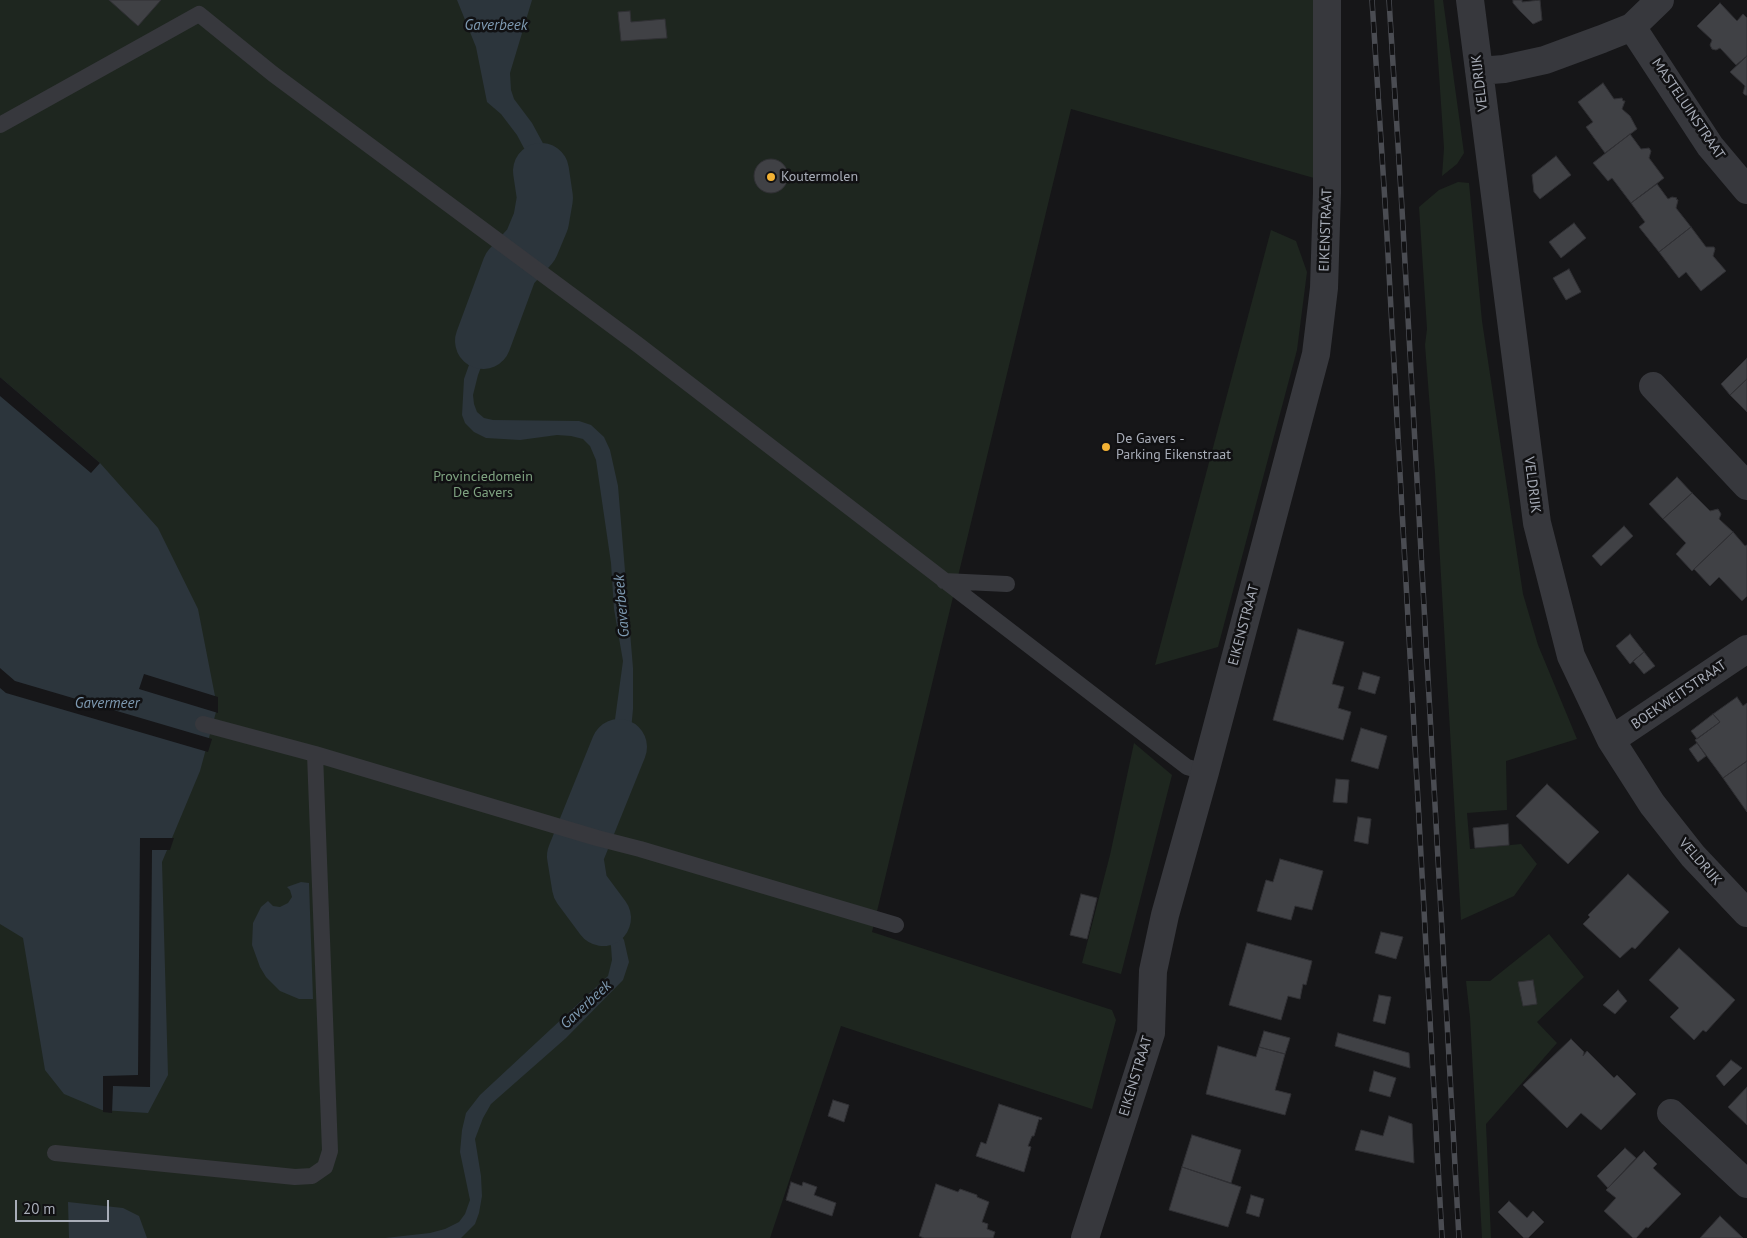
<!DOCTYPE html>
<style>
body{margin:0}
#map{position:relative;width:1747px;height:1238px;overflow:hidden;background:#161618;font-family:"PT Sans",sans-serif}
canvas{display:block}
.scale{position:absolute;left:15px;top:1200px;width:94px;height:22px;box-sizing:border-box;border:2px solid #a8adb8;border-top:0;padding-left:6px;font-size:15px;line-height:18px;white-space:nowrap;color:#a8adb8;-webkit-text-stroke:4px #111113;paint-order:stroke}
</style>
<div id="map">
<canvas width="1747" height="1238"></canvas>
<div class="scale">20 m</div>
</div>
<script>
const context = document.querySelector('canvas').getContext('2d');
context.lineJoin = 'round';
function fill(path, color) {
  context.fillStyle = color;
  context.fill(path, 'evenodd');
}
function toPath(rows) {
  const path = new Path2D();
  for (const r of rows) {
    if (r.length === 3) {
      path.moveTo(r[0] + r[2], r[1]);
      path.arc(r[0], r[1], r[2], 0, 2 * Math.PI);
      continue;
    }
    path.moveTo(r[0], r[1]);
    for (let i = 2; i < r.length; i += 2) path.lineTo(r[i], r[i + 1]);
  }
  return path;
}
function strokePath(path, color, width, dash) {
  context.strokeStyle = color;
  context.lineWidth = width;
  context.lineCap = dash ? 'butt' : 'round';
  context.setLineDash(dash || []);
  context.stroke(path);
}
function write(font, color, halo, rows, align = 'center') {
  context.font = font + ' "PT Sans",sans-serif';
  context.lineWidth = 5;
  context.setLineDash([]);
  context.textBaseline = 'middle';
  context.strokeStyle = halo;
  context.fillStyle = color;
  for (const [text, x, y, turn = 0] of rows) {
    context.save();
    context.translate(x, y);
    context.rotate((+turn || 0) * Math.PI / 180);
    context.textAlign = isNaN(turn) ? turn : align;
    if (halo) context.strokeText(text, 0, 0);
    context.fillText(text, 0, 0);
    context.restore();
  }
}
const green = toPath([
 [0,0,1314,0,1314,178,1071,109,872,932,1112,1010,1116,1020,1092,1109,841,1026,770,1238,0,1238],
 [1434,0,1443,0,1464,153,1457,164,1442,176,1444,148],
 [1458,182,1469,183,1482,321,1523,594,1538,645,1577,739,1506,761,1507,810,1467,813,1470,849,1521,844,1537,864,1514,896,1461,920,1435,473,1425,345,1427,329,1419,207,1439,190],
 [1271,230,1296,241,1307,272,1297,350,1218,647,1155,665],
 [1134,743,1172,775,1121,974,1082,963,1110,855],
 [1549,934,1584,977,1537,1022,1557,1043,1486,1124,1491,1238,1482,1238,1470,1017,1466,981,1490,981]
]);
const water = toPath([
 [457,0,532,0,510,73,511,90,514,99,532,123,545,147,554,172,555,202,553,228,545,256,523,239,523,211,530,179,526,152,517,135,501,114,487,102,476,47],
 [505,264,517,273,478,375,473,395,474,404,477,412,484,418,493,420,579,421,591,425,604,437,610,450,618,486,633,668,633,709,630,741,600,821,582,817,606,766,613,734,623,661,614,609,611,563,596,460,590,446,583,439,571,436,557,435,520,440,486,438,474,432,465,423,462,415,464,379],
 [0,377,100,463,158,528,198,609,215,696,216,712,200,771,162,862,168,1075,148,1113,102,1110,64,1094,45,1070,23,938,0,924],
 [567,844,589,853,587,868,591,887,624,940,629,962,623,980,566,1038,491,1104,483,1118,475,1139,481,1176,482,1196,479,1213,475,1224,461,1238,385,1238,430,1233,445,1229,459,1222,465,1214,470,1200,460,1152,462,1130,466,1113,480,1095,608,976,612,960,611,946,601,930,573,897,567,877,565,858],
 [301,882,309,883,313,999,299,999,280,991,266,977,260,967,252,945,253,923,261,907,268,901,273,906,280,907,288,903,292,897,290,890,287,887],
 [68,1202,123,1208,139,1216,147,1238,69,1238]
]);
const pier = toPath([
 [0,377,100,463,91,473,0,396],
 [0,668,15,681,212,739,208,752,6,693,0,688],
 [144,674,218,697,218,713,139,689],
 [140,838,174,838,170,850,152,850,150,1087,113,1086,112,1113,103,1112,103,1076,138,1075]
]);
const river = toPath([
 [483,341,510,268,531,245,541,221,545,198,541,171],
 [603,918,580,887,575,856,619,747]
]);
const building = toPath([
 [109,0,161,0,138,26,109,0],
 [1513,0,1522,0,1522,2,1540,0,1542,20,1533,24,1520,11,1513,3,1513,0],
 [1720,3,1737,21,1743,14,1747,18,1747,56,1736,65,1720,48,1716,50,1712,49,1710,45,1712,40,1697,26,1720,3],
 [630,11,631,22,665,19,667,38,621,41,618,12,630,11],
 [1747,56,1747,95,1745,95,1743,93,1745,86,1730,72,1747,56],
 [1603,83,1614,99,1622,98,1623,101,1625,101,1622,109,1630,116,1637,129,1605,153,1586,127,1593,122,1578,102,1603,83],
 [1630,134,1641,149,1649,148,1651,151,1649,158,1664,178,1631,203,1612,178,1608,181,1593,163,1630,134],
 [1556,156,1571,175,1540,199,1534,192,1532,175,1556,156],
 [771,176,17],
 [1657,184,1668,199,1672,197,1677,198,1676,199,1678,200,1676,208,1691,227,1659,252,1639,227,1645,222,1631,203,1657,184],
 [1574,223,1586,238,1561,258,1549,242,1574,223],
 [1691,227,1706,247,1714,247,1715,249,1713,256,1726,271,1701,291,1686,272,1679,278,1659,252,1691,227],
 [1569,269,1581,292,1566,300,1553,278,1569,269],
 [1747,358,1747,379,1730,395,1721,384,1747,358],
 [1747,379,1747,412,1730,395,1747,379],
 [1677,477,1692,493,1663,519,1649,504,1677,477],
 [1692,493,1710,511,1718,509,1721,514,1719,519,1733,532,1692,571,1676,554,1686,543,1663,519,1692,493],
 [1624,526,1633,536,1601,566,1592,556,1624,526],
 [1733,532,1745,546,1747,545,1747,596,1742,601,1719,577,1710,586,1694,569,1733,532],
 [1298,629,1344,642,1332,684,1344,687,1338,708,1351,712,1343,740,1273,720,1298,629],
 [1630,634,1644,652,1630,664,1616,646,1630,634],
 [1644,652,1655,666,1644,674,1633,661,1644,652],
 [1363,672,1380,677,1375,694,1358,689,1363,672],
 [1737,697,1743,706,1747,703,1747,761,1723,778,1695,740,1720,722,1713,714,1737,697],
 [1713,714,1720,722,1697,739,1691,731,1713,714],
 [1361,728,1387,736,1378,769,1351,761,1361,728],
 [1697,743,1706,756,1698,762,1689,749,1697,743],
 [1747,761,1747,812,1723,778,1747,761],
 [1336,779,1349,780,1347,803,1333,802,1336,779],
 [1547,784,1599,832,1568,864,1516,816,1547,784],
 [1358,817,1371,819,1368,844,1354,841,1358,817],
 [1508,824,1509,845,1475,848,1473,828,1508,824],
 [1280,859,1323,871,1312,910,1295,906,1291,920,1257,911,1266,880,1273,882,1280,859],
 [1628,874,1669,912,1635,949,1632,947,1620,958,1583,924,1590,917,1588,915,1628,874],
 [1081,894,1097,898,1087,939,1070,935,1081,894],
 [1381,932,1403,937,1396,959,1375,953,1381,932],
 [1247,943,1312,961,1306,985,1303,984,1300,999,1288,996,1281,1020,1229,1005,1247,943],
 [1679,948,1735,1000,1706,1032,1703,1030,1694,1040,1670,1017,1679,1008,1649,980,1679,948],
 [1533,980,1537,1004,1523,1006,1518,982,1533,980],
 [1618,990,1627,1001,1615,1014,1603,1005,1618,990],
 [1379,995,1391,997,1385,1024,1373,1021,1379,995],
 [1264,1031,1290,1038,1285,1054,1259,1047,1264,1031],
 [1338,1033,1409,1053,1410,1068,1335,1046,1338,1033],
 [1571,1039,1584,1052,1583,1056,1587,1051,1614,1078,1617,1075,1636,1094,1601,1130,1581,1113,1567,1128,1523,1085,1571,1039],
 [1218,1046,1256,1057,1259,1047,1285,1054,1275,1090,1291,1094,1285,1115,1206,1094,1218,1046],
 [1731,1060,1742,1068,1724,1086,1716,1076,1731,1060],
 [1374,1071,1396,1078,1390,1097,1369,1091,1374,1071],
 [1747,1087,1747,1125,1728,1107,1747,1087],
 [833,1100,849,1105,844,1122,828,1116,833,1100],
 [999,1104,1042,1118,1041,1120,1039,1119,1034,1136,1032,1136,1028,1146,1031,1147,1024,1172,976,1156,981,1142,986,1144,999,1104],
 [1389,1116,1412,1124,1414,1163,1355,1150,1361,1130,1383,1136,1389,1116],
 [1192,1135,1241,1150,1231,1183,1182,1167,1192,1135],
 [1625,1148,1636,1158,1608,1188,1597,1176,1625,1148],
 [1644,1151,1657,1164,1653,1168,1681,1194,1648,1228,1646,1227,1636,1238,1633,1238,1604,1211,1616,1198,1606,1190,1644,1151],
 [1182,1167,1241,1187,1228,1227,1169,1210,1182,1167],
 [791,1182,802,1186,803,1182,817,1187,814,1195,836,1203,832,1216,786,1200,791,1182],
 [936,1184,958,1192,960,1189,977,1195,977,1197,989,1202,982,1222,988,1224,987,1229,995,1232,993,1238,924,1238,919,1236,936,1184],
 [1251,1195,1264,1199,1259,1217,1246,1213,1251,1195],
 [1509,1201,1527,1218,1533,1211,1544,1222,1528,1238,1524,1238,1498,1212,1509,1201],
 [1720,1216,1743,1238,1700,1238,1720,1216]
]);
const lane = toPath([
 [0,125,199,14,273,74,637,344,1187,767,1205,772],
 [944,581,1007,584],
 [203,724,315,754,597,838,640,849,896,925],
 [55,1153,295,1177,312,1176,325,1167,330,1151,315,754]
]);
const street = toPath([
 [1470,0,1537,523,1571,656,1611,740,1652,804,1693,856,1747,913],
 [1632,27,1710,146,1747,190],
 [1479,71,1504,69,1545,60,1602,39,1632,27,1660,0],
 [1653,386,1747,486],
 [1611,740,1747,649],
 [1671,1113,1747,1184],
 [1085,1238,1151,1033,1153,971,1165,915,1205,772,1316,354,1324,288,1327,193,1327,0]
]);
const rail = toPath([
 [1372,0,1386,218,1442,1238],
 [1389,0,1402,209,1459,1238]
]);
const markers = [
 [771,177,5,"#f2b134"],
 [1106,447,5,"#f2b134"]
];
const streetNames = [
 ["VELDRIJK",1480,83,-97],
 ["MASTELUINSTRAAT",1688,109,56],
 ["EIKENSTRAAT",1326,230,-88],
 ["VELDRIJK",1532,485,83],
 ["EIKENSTRAAT",1244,625,-75],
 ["BOEKWEITSTRAAT",1679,695,-34],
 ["VELDRIJK",1700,862,49],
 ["EIKENSTRAAT",1136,1076,-73]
];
const poiNames = [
 ["Koutermolen",781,177],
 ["De Gavers -",1116,439],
 ["Parking Eikenstraat",1116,455]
];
const parkNames = [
 ["Provinciedomein",483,477],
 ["De Gavers",483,493]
];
const waterNames = [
 ["Gaverbeek",496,26],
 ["Gaverbeek",622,606,-95],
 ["Gavermeer",107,704],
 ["Gaverbeek",586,1005,-43]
];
fill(green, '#1e261f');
fill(water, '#2c353c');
fill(pier, '#161618');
strokePath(river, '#2c353c', 56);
fill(building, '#404145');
strokePath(building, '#303034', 1);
strokePath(lane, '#37383d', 16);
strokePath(street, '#37383d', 28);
strokePath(rail, '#4a4c52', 5.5);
strokePath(rail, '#111113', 4, [11]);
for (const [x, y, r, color] of markers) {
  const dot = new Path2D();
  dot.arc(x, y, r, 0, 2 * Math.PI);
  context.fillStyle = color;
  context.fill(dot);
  strokePath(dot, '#111113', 2);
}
write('14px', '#a8adb8', '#111113', streetNames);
write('14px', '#a8adb8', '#111113', poiNames, 'left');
write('14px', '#7fa381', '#111113', parkNames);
write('italic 15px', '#7f9bb3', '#111113', waterNames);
</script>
